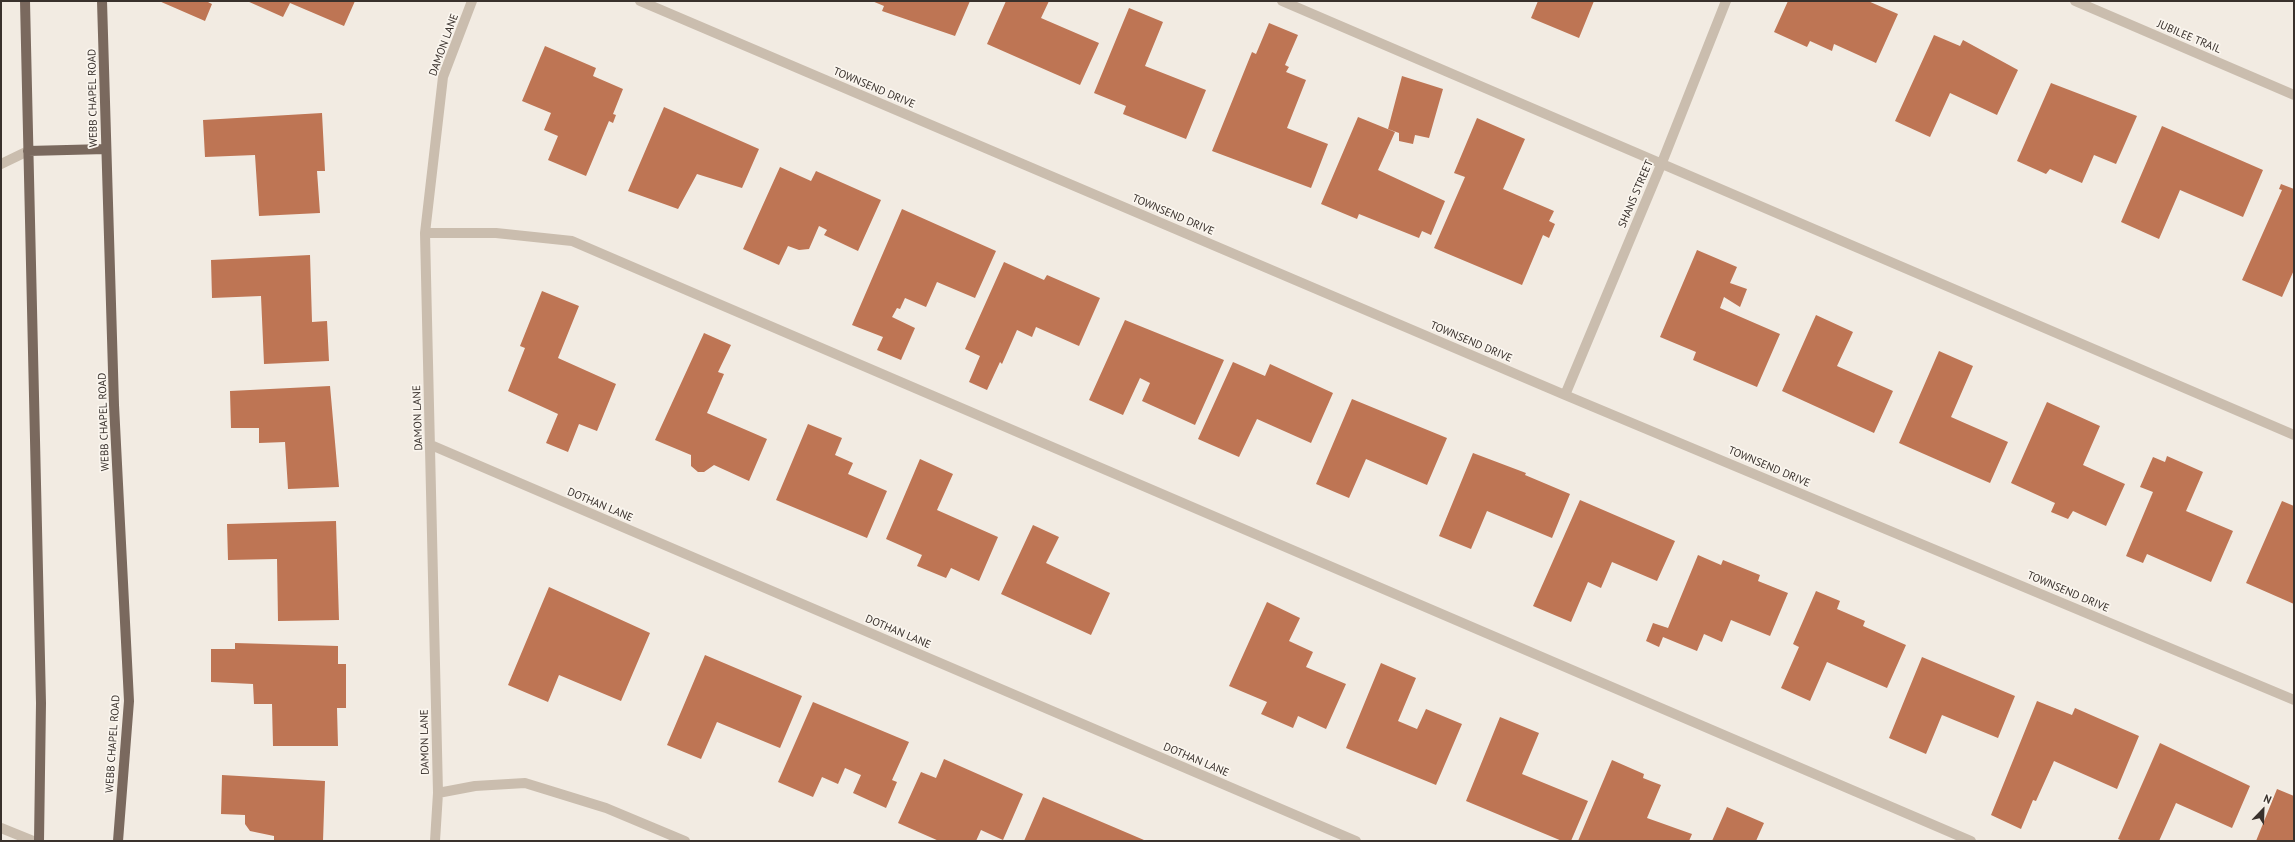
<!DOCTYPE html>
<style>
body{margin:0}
#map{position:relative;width:2295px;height:842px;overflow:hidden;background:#f2ebe2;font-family:"PT Sans",sans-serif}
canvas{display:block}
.frame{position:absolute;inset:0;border:2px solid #39312c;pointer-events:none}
.north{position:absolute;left:2243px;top:790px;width:40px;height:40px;-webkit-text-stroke:3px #faf5ee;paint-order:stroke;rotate:23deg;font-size:11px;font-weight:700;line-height:16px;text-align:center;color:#39312c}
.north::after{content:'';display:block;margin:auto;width:14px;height:18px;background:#39312c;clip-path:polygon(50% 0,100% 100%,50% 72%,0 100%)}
</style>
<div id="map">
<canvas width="2295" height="842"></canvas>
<div class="frame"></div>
<div class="north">N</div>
</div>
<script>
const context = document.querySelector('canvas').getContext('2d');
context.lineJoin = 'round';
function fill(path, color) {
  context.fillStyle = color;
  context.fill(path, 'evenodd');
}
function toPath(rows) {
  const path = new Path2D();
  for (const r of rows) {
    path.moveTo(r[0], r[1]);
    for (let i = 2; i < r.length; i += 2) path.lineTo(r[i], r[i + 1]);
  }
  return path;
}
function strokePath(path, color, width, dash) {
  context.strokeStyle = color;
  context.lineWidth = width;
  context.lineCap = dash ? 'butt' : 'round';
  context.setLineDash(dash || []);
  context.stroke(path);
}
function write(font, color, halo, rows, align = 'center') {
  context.font = font + ' "PT Sans",sans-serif';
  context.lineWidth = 3.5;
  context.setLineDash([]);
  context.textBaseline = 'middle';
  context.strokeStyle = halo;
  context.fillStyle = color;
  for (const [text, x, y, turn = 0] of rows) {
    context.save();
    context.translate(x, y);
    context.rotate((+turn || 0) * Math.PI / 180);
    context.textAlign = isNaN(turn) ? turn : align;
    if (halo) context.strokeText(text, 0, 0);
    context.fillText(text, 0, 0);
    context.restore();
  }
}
const building = toPath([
 [159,1,206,1,212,4,205,21],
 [247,1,355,1,344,26,290,3,283,17],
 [872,1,970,1,955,36,882,11,884,6],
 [1006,1,1049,1,1041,18,1099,43,1080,85,987,44],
 [1538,1,1594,1,1579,38,1531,18],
 [1788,1,1868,1,1898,14,1876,63,1834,44,1832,51,1810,41,1807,47,1774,32],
 [1129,8,1163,22,1145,66,1206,90,1186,139,1123,114,1126,106,1094,93],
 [1269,23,1298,35,1285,65,1289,67,1286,72,1306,80,1287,128,1328,144,1311,188,1212,151,1252,52,1256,54],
 [1934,35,1960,46,1963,40,2018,70,1997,115,1950,93,1930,137,1895,121],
 [545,46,596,68,593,76,623,89,613,114,616,115,613,123,609,121,586,176,548,160,558,136,544,130,551,113,522,101],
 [1402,76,1443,89,1429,138,1415,135,1413,144,1399,141,1399,133,1388,129],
 [2051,83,2137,116,2116,164,2094,155,2082,183,2050,169,2046,174,2017,161],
 [664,107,759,149,742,188,697,174,678,209,628,191],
 [322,113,325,171,317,171,320,213,259,216,255,155,205,157,203,120],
 [1358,117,1395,132,1378,170,1445,201,1431,235,1422,231,1419,238,1359,214,1357,219,1321,204],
 [1477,118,1525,139,1503,189,1554,211,1549,221,1555,224,1549,238,1543,235,1522,285,1434,248,1465,177,1454,173],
 [2162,126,2263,170,2243,217,2180,190,2159,239,2121,222],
 [780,167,811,181,816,171,881,200,858,251,824,235,827,230,819,226,809,249,799,250,788,246,779,265,743,249],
 [2281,184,2294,189,2294,270,2282,297,2242,280,2282,190,2279,189],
 [902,209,996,251,975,298,937,282,926,307,905,298,900,309,897,308,892,317,915,328,901,360,877,350,883,337,852,325],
 [1697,250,1737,267,1730,283,1747,289,1740,307,1724,297,1720,308,1780,334,1757,387,1693,360,1696,352,1660,337],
 [310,255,312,322,327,321,329,361,264,364,261,296,212,298,211,260],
 [1004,262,1044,280,1047,275,1100,298,1079,346,1036,327,1032,337,1017,330,1002,364,1000,362,987,390,969,382,980,356,965,349],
 [542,291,579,306,558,358,616,384,597,431,579,424,568,452,546,443,558,414,508,391,525,348,520,346],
 [1816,315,1853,332,1837,366,1893,391,1874,433,1782,391],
 [1125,320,1224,360,1195,425,1142,401,1150,383,1140,378,1123,415,1089,400],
 [704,333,731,345,718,372,724,374,707,413,767,439,749,481,714,465,704,472,698,472,691,466,691,455,655,440],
 [1939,351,1973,366,1951,417,2008,442,1990,483,1899,443],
 [1233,362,1265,376,1270,364,1333,393,1311,443,1257,419,1239,457,1198,439],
 [330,386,339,487,288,489,285,442,259,443,259,428,231,428,230,391],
 [1352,399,1447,438,1427,485,1366,459,1349,498,1316,484],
 [2047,402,2100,426,2083,465,2125,484,2106,526,2073,511,2068,519,2051,512,2055,503,2011,483],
 [808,424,842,438,835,455,853,463,848,474,887,491,867,538,776,500],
 [1473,453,1526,473,1525,475,1570,494,1552,538,1487,511,1471,549,1439,536],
 [2167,456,2203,472,2186,511,2233,531,2211,582,2147,554,2143,563,2126,556,2153,492,2140,487,2153,457,2165,462],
 [920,459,953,474,937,510,998,537,979,581,951,568,946,578,917,566,922,555,886,539],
 [1580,500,1675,541,1657,581,1612,562,1601,588,1588,582,1571,622,1533,606],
 [2282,501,2294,506,2294,604,2246,583],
 [336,521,339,620,278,621,277,559,228,560,227,524],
 [1033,525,1059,537,1046,563,1110,593,1091,635,1001,594],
 [1698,555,1721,565,1723,560,1760,575,1758,581,1788,593,1770,636,1731,620,1722,642,1704,634,1697,651,1663,637,1659,647,1646,641,1653,623,1668,628],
 [549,587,650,633,621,701,559,675,548,702,508,685],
 [1816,591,1840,601,1837,609,1865,621,1863,626,1906,645,1887,688,1827,662,1810,701,1781,688,1799,647,1793,644],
 [1267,602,1300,618,1289,641,1313,652,1306,667,1346,684,1326,729,1298,716,1293,728,1261,714,1267,702,1229,686],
 [235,643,338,646,338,664,346,664,346,708,337,708,338,746,273,746,272,704,254,704,253,684,211,682,211,649,235,649],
 [705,655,802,696,780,748,717,722,701,759,667,745],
 [1922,657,2015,696,1998,738,1942,715,1926,754,1889,738],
 [1381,663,1416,678,1398,721,1417,729,1426,709,1462,724,1436,785,1346,748],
 [2037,701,2072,715,2075,708,2139,736,2117,789,2054,761,2036,801,2033,800,2021,829,1991,815],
 [813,702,909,742,892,780,897,782,886,808,853,793,861,775,845,768,838,784,822,777,813,797,778,782],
 [1500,717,1539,733,1522,774,1588,801,1571,841,1562,841,1466,801],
 [2160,743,2250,786,2232,828,2176,803,2159,841,2123,841,2118,839],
 [944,759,1023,794,1003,840,981,830,976,841,939,841,898,823,921,772,936,778],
 [1612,760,1644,774,1643,778,1661,785,1647,818,1692,834,1689,841,1578,841],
 [222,775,325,781,323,841,274,841,274,836,250,831,245,824,245,815,221,814],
 [2277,789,2294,796,2294,841,2256,841],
 [1043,797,1144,840,1144,841,1024,841],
 [1727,807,1764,823,1756,841,1712,841]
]);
const minor = toPath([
 [640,1,1565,395,2294,700],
 [1282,1,2294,435],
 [2075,1,2294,95],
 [1,164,28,151],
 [425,233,496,233,572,241,1971,841],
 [1565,395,1661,165,1726,1],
 [431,445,1356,841],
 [438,793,475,786,525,783,606,808,685,841],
 [1,828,33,841],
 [435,841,438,793,425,233,443,77,472,1]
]);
const major = toPath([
 [25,1,41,703,39,841],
 [102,1,114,405,129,701,118,841],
 [28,151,106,149]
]);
const streetNames = [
 ["JUBILEE TRAIL",2189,37,23],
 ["DAMON LANE",444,45,-70],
 ["TOWNSEND DRIVE",874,88,23],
 ["WEBB CHAPEL ROAD",93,98,-91],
 ["SHANS STREET",1636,194,-67],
 ["TOWNSEND DRIVE",1173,215,23],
 ["TOWNSEND DRIVE",1471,342,23],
 ["DAMON LANE",418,418,-92],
 ["WEBB CHAPEL ROAD",104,422,-92],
 ["TOWNSEND DRIVE",1769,467,23],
 ["DOTHAN LANE",600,505,23],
 ["TOWNSEND DRIVE",2068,592,23],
 ["DOTHAN LANE",898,632,23],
 ["DAMON LANE",425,742,-91],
 ["WEBB CHAPEL ROAD",113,744,-86],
 ["DOTHAN LANE",1196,760,23]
];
fill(building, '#be7554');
strokePath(minor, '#cabdae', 10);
strokePath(major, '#7a695e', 10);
write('11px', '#39312c', '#faf5ee', streetNames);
</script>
